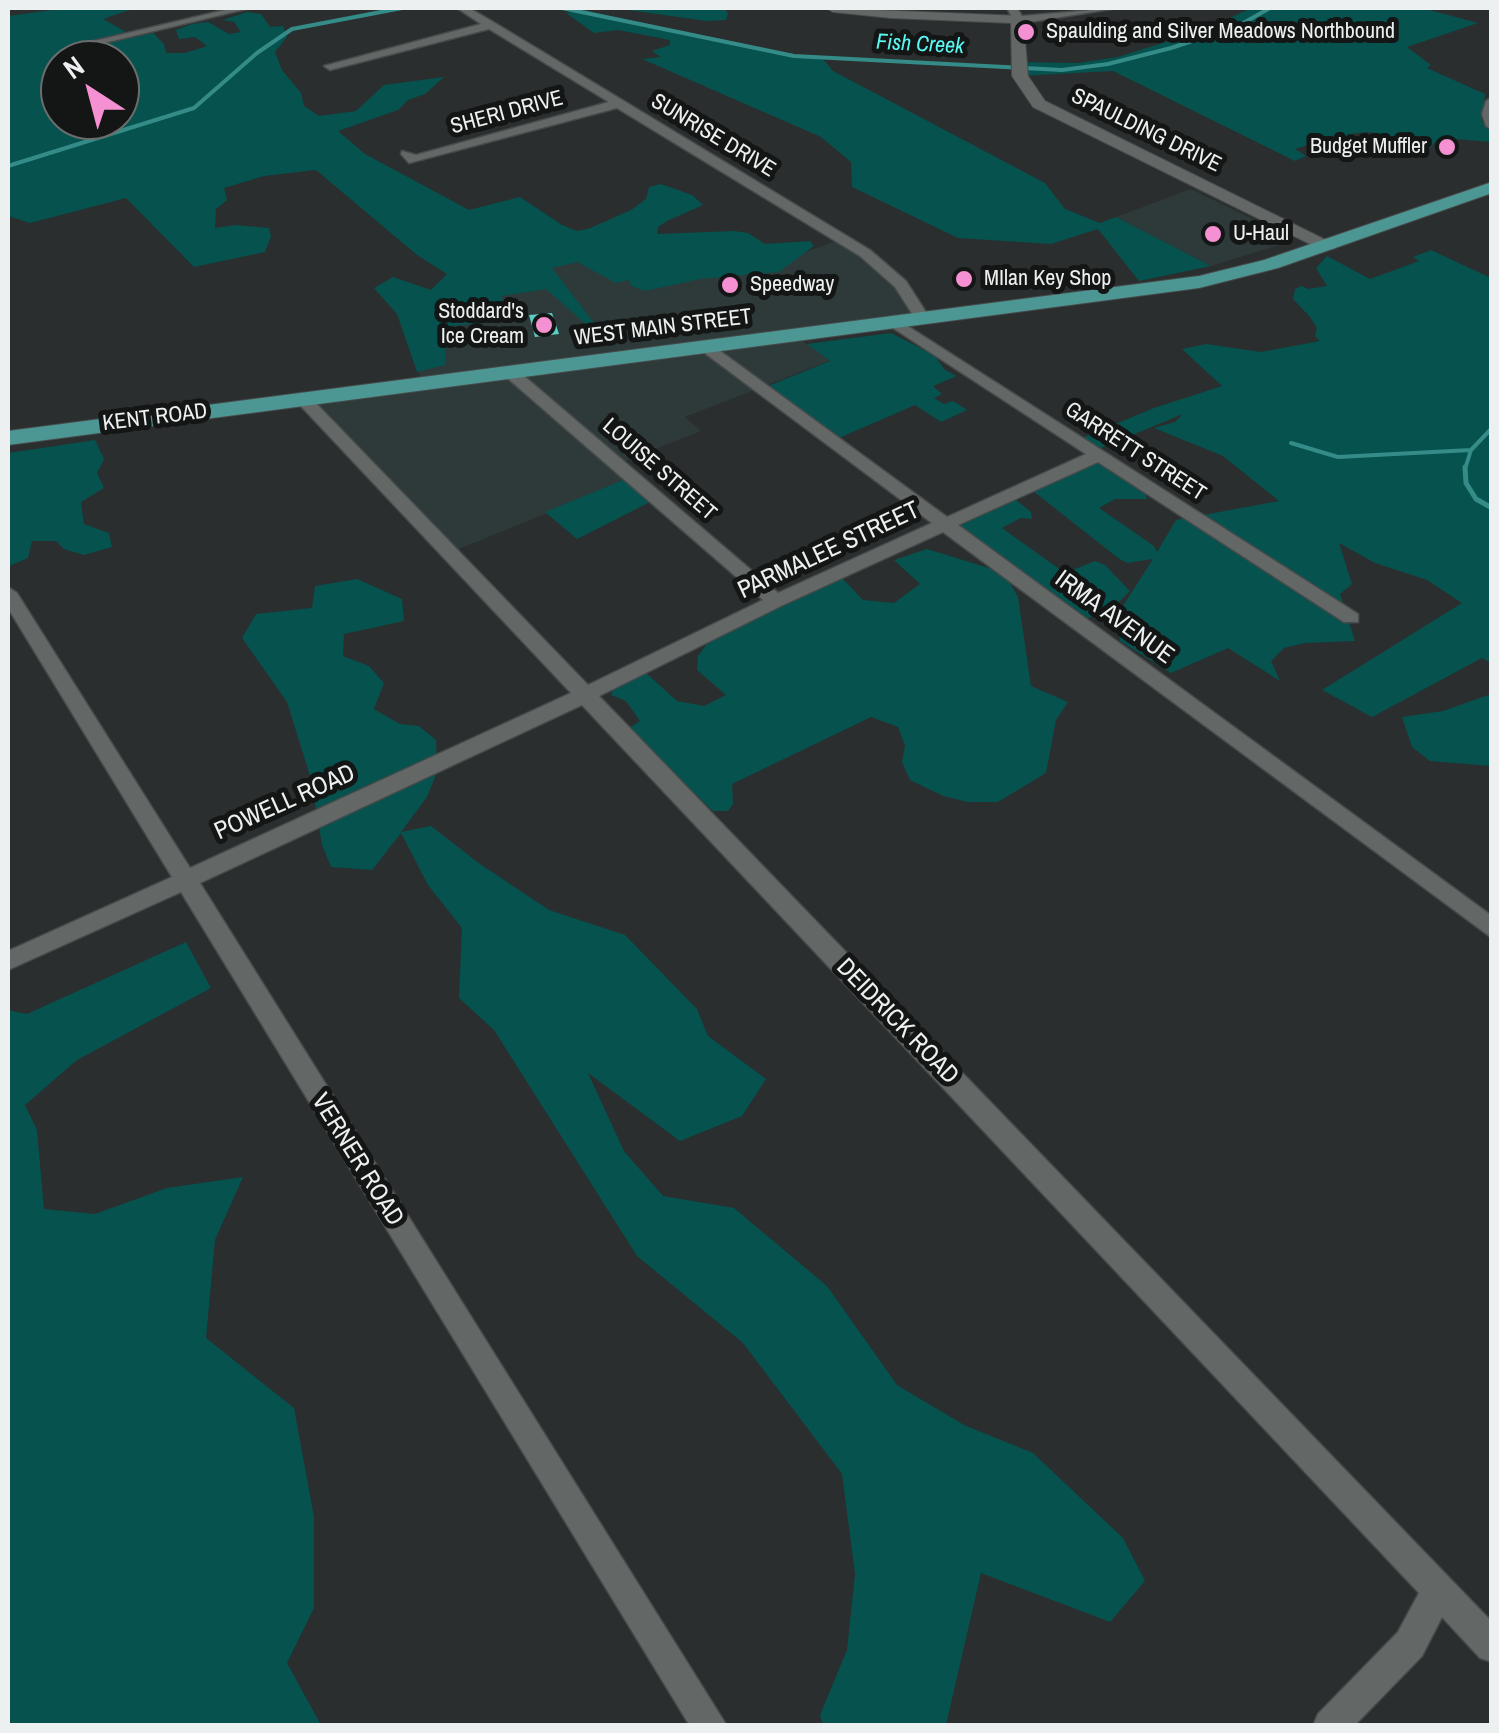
<!DOCTYPE html>
<style>
body{margin:0}
#map{position:relative;width:1499px;height:1733px;overflow:hidden;background:#2a2e2e;font-family:"Archivo Narrow",sans-serif}
canvas{display:block}
.frame{position:absolute;inset:0;border:10px solid #edf0f0;pointer-events:none}
.north{position:absolute;left:40px;top:40px;width:100px;height:100px;box-sizing:border-box;background:#141616;border:2px solid #6b6d6d;border-radius:50%;rotate:324deg;font-size:28px;font-weight:700;line-height:40px;text-align:center;color:#edf0f0}
.north::after{content:'';display:block;margin:auto;width:35px;height:45px;background:#f591d2;clip-path:polygon(50% 0,100% 100%,50% 72%,0 100%)}
</style>
<div id="map">
<canvas width="1499" height="1733"></canvas>
<div class="frame"></div>
<div class="north">N</div>
</div>
<script>
const context = document.querySelector('canvas').getContext('2d');
context.lineJoin = 'round';
function fill(path, color) {
  context.fillStyle = color;
  context.fill(path, 'evenodd');
}
function toPath(rows) {
  const path = new Path2D();
  for (const r of rows) {
    path.moveTo(r[0], r[1]);
    for (let i = 2; i < r.length; i += 2) path.lineTo(r[i], r[i + 1]);
  }
  return path;
}
function strokePath(path, color, width, dash) {
  context.strokeStyle = color;
  context.lineWidth = width;
  context.lineCap = dash ? 'butt' : 'round';
  context.setLineDash(dash || []);
  context.stroke(path);
}
function write(font, color, halo, rows, align = 'center') {
  context.font = font + ' "Archivo Narrow",sans-serif';
  context.lineWidth = 10;
  context.setLineDash([]);
  context.textBaseline = 'middle';
  context.strokeStyle = halo;
  context.fillStyle = color;
  for (const [text, x, y, turn = 0] of rows) {
    context.save();
    context.translate(x, y);
    context.rotate((+turn || 0) * Math.PI / 180);
    context.textAlign = isNaN(turn) ? turn : align;
    if (halo) context.strokeText(text, 0, 0);
    context.fillText(text, 0, 0);
    context.restore();
  }
}
const built = toPath([
 [1191,189,1295,240,1211,266,1116,217],
 [842,239,883,266,923,320,797,337,831,360,685,417,701,431,620,463,635,477,447,554,303,399,423,384,393,303,565,246,769,265]
]);
const green = toPath([
 [67,8,135,8,103,19,135,37,153,33,164,44,166,53,185,53,207,46,195,37,179,39,176,30,192,24,208,22,229,34,241,32,234,22,223,20,247,12,261,14,270,27,283,26,287,37,275,52,282,70,301,93,304,106,319,116,356,111,384,85,444,77,425,94,408,100,398,110,338,131,365,154,469,210,520,197,562,225,577,231,588,229,631,210,646,199,649,187,661,184,692,195,703,205,667,221,658,227,657,234,734,231,748,233,765,244,810,241,814,246,779,272,700,279,645,291,631,286,629,280,616,283,577,262,552,268,597,327,589,327,546,289,502,296,503,314,495,321,436,328,445,348,445,365,417,372,397,314,374,288,393,277,431,290,447,274,417,255,316,170,264,176,224,188,227,200,216,209,215,228,235,225,269,228,271,236,265,252,194,267,126,198,30,223,8,216,8,16],
 [60,60,120,60,120,120,60,120],
 [613,8,723,8,728,13,726,20,707,21],
 [1251,8,1422,8,1478,23,1407,47,1431,65,1427,68,1485,94,1482,121,1491,133,1491,142,1444,138,1437,140,1425,154,1387,135,1367,132,1350,134,1331,147,1317,142,1295,149,1306,156,1295,161,1113,71,1020,76,1019,62,1078,63,1118,57,1207,29],
 [583,10,794,56,822,58,833,71,1045,183,1065,209,1100,223,1116,217,1211,266,1139,281,1098,229,1051,244,958,238,852,187,851,162,821,137,642,59,661,57,652,51,670,45,670,40,618,30,594,33,566,13],
 [1431,250,1491,278,1491,663,1482,658,1372,717,1322,690,1462,603,1427,580,1375,563,1339,543,1352,584,1340,594,1355,641,1305,643,1284,648,1271,661,1280,681,1228,648,1171,673,1120,641,1117,615,1153,559,1127,563,1118,558,1033,491,1095,461,1144,490,1147,499,1115,499,1099,508,1154,546,1157,552,1176,520,1279,501,1223,456,1154,428,1175,422,1183,414,1091,452,1075,441,1154,408,1222,386,1182,349,1206,344,1261,352,1320,341,1315,336,1317,328,1310,317,1293,299,1295,289,1302,286,1308,289,1327,286,1316,268,1327,256,1370,279,1419,261,1413,257],
 [891,333,934,355,945,370,957,376,933,386,942,394,934,398,944,404,953,401,967,410,941,422,915,405,839,438,768,386,830,361,807,344],
 [95,440,104,459,97,473,104,488,81,502,84,524,109,533,112,547,84,555,64,549,56,541,32,541,28,558,9,566,8,453],
 [626,479,652,501,577,539,545,512],
 [1010,495,1031,512,1032,519,1021,518,1002,528,1065,573,1095,561,1105,565,1130,591,1113,608,1083,620,946,525],
 [927,549,992,569,1007,578,1018,597,1031,686,1068,702,1056,720,1046,773,998,802,968,802,943,796,910,780,902,762,905,746,898,727,871,717,732,784,733,804,728,811,713,811,628,729,640,721,626,701,611,695,614,686,645,672,677,701,704,706,726,695,697,670,698,656,711,638,841,577,863,600,894,603,920,584,894,560],
 [357,579,402,599,404,621,344,634,343,656,369,666,384,683,374,709,400,724,419,726,436,740,437,772,427,797,401,832,431,826,480,864,549,910,625,935,697,1009,708,1036,766,1079,742,1116,680,1141,588,1073,624,1151,663,1196,734,1208,827,1286,897,1385,964,1425,1033,1453,1123,1538,1145,1581,1110,1622,981,1573,946,1725,823,1725,820,1715,847,1650,855,1574,842,1474,743,1343,637,1256,494,1030,459,998,462,928,428,885,401,833,372,870,331,867,322,845,311,779,287,702,242,638,256,614,312,608,315,586],
 [1491,694,1491,766,1430,761,1412,747,1402,717,1443,711],
 [186,942,211,988,77,1060,25,1105,37,1130,44,1209,95,1214,167,1188,243,1177,215,1240,206,1338,294,1408,314,1517,314,1608,287,1663,321,1725,8,1725,8,1010,27,1014]
]);
const streamFar1 = toPath([
 [562,8,794,56,1062,70,1108,64,1171,48,1238,26,1270,8],
 [8,166,194,108,257,53,292,29,402,8],
 [1291,443,1338,457,1471,450],
 [1465,469,1471,450,1492,428]
]);
const stream = toPath([
 [1465,467,1466,483,1476,499,1492,508]
]);
const building = toPath([
 [552,313,559,334,535,337,529,315]
]);
const minor = toPath([
 [233,8,250,8,100,44,94,41,233,8],
 [457,8,469,8,495,23,870,250,906,281,931,320,918,323,895,287,860,256,617,108,409,163,401,154,402,151,416,155,609,102,489,29,330,70,324,66,481,24,457,8],
 [1007,8,1017,8,1022,16,1117,8,1030,22,1014,21,1007,8],
 [1492,97,1492,130,1486,126,1482,114,1486,101,1492,97],
 [895,318,1358,614,1358,622,1344,622,1098,462,958,525,1492,916,1492,938,943,532,783,605,599,696,1492,1622,1492,1662,1480,1658,1442,1617,1422,1656,1354,1726,1313,1726,1318,1714,1398,1632,1419,1593,582,705,200,883,727,1726,690,1726,181,892,8,970,8,951,172,877,8,608,8,587,17,593,190,868,571,693,297,402,297,396,309,396,588,685,763,600,505,376,505,370,517,370,778,593,932,523,702,351,702,345,712,345,947,517,1086,454,890,326,887,323,895,318]
]);
const tertiary = toPath([
 [826,8,1023,16,1028,76,1045,101,1336,245,1334,249,1320,249,1033,107,1012,76,1011,23,891,18,833,12,826,8]
]);
const primary = toPath([
 [1492,182,1492,193,1278,268,1199,288,8,445,8,431,1199,276,1264,260,1492,182]
]);
const markers = [
 [1026,32,10,"#f591d2"],
 [1447,147,10,"#f591d2"],
 [1213,234,10,"#f591d2"],
 [964,279,10,"#f591d2"],
 [730,285,10,"#f591d2"],
 [544,325,10,"#f591d2"]
];
const farPoinames = [
 ["Spaulding and Silver Meadows Northbound",1046,32],
 ["Budget Muffler",1427,147,"right"],
 ["U-Haul",1233,234],
 ["MIlan Key Shop",984,279],
 ["Speedway",750,285],
 ["Stoddard's",524,312,"right"],
 ["Ice Cream",524,337,"right"]
];
const farWaternames = [
 ["Fish Creek",920,45,3]
];
const farStreetnames = [
 ["SHERI DRIVE",507,113,-15],
 ["SPAULDING DRIVE",1146,131,26],
 ["SUNRISE DRIVE",713,136,31],
 ["WEST MAIN STREET",663,328,-7],
 ["KENT ROAD",155,418,-7],
 ["GARRETT STREET",1135,452,33],
 ["LOUISE STREET",659,470,41]
];
const streetNames = [
 ["PARMALEE STREET",829,551,-25],
 ["IRMA AVENUE",1114,618,36],
 ["POWELL ROAD",285,803,-24],
 ["DEIDRICK ROAD",897,1022,46],
 ["VERNER ROAD",357,1160,58]
];
fill(built, '#2d3a39');
fill(green, '#05524f');
strokePath(streamFar1, '#348b87', 4);
strokePath(stream, '#348b87', 5);
fill(building, '#5bcbc6');
strokePath(minor, '#474a4a', 3);
strokePath(tertiary, '#474a4a', 2);
strokePath(primary, '#474a4a', 2);
fill(minor, '#636867');
fill(tertiary, '#636867');
fill(primary, '#4c9693');
for (const [x, y, r, color] of markers) {
  const dot = new Path2D();
  dot.arc(x, y, r, 0, 2 * Math.PI);
  context.fillStyle = color;
  context.fill(dot);
  strokePath(dot, '#141616', 4);
}
write('22px', '#edf0f0', '#141616', farPoinames, 'left');
write('italic 22px', '#5afaf4', '#141616', farWaternames);
write('22px', '#edf0f0', '#141616', farStreetnames);
write('25px', '#edf0f0', '#141616', streetNames);
</script>
